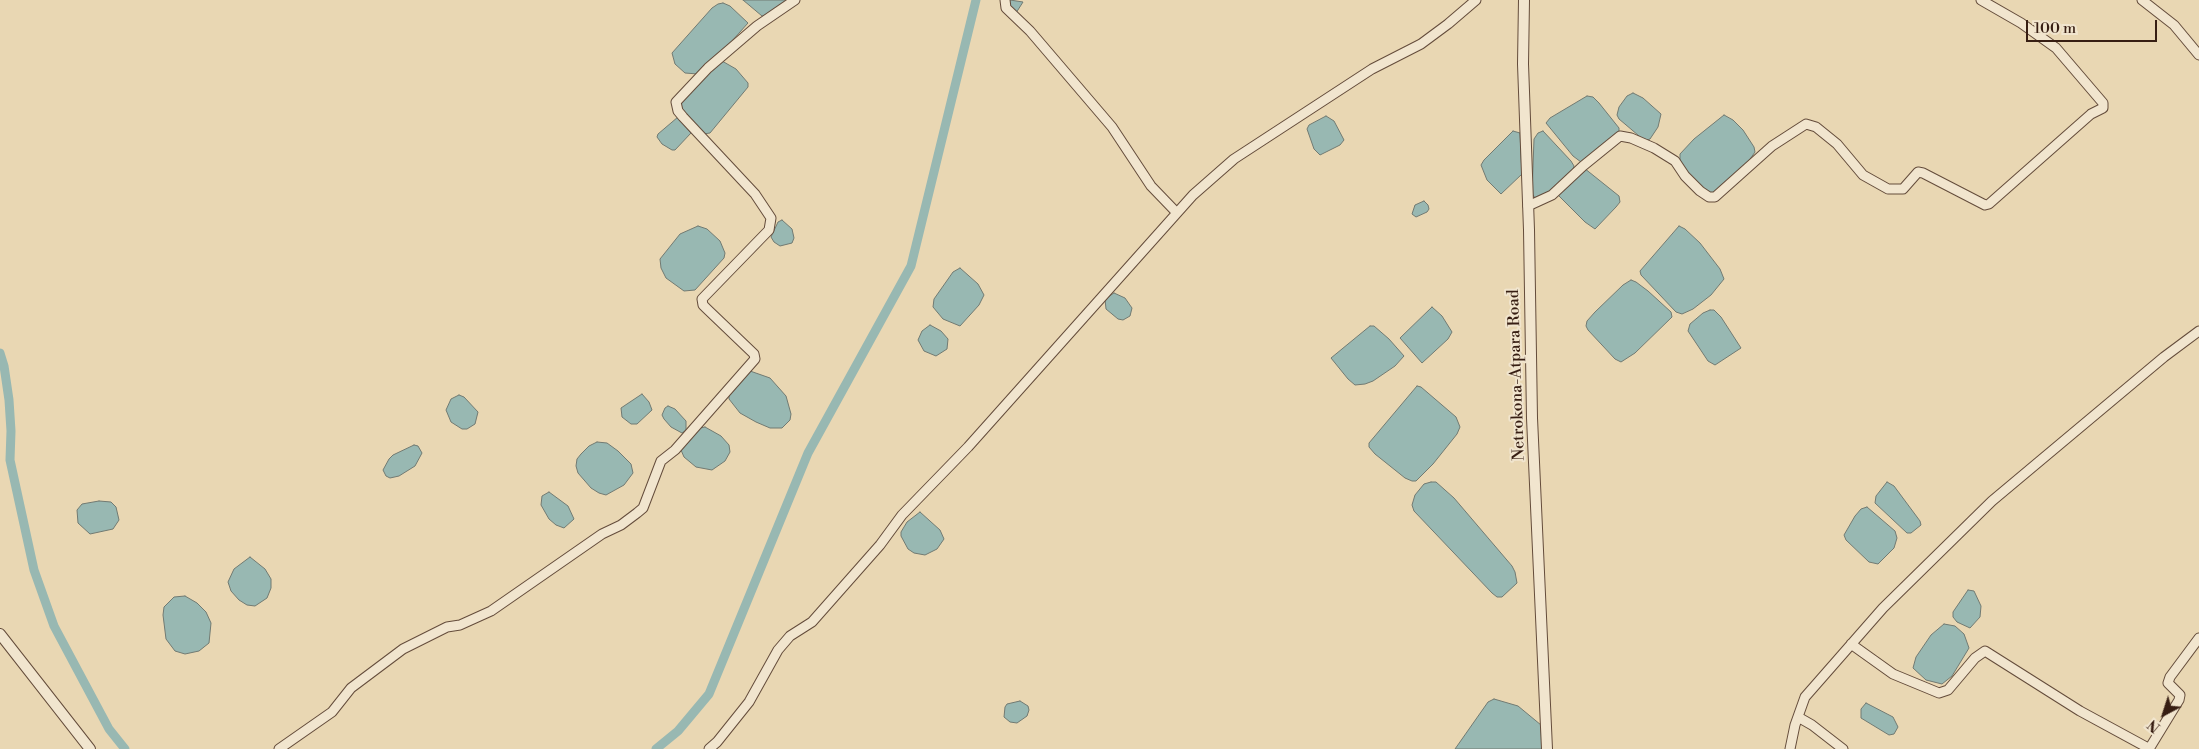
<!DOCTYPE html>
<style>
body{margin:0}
#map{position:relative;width:2199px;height:749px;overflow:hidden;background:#e9d7b3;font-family:"Libre Bodoni",serif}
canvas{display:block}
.north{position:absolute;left:2139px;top:689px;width:50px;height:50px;-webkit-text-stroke:4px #f1e5ce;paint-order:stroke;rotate:220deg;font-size:14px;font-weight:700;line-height:20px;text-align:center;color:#371e13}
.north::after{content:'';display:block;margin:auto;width:18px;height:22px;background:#371e13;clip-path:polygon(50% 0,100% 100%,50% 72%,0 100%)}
.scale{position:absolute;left:2026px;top:20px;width:131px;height:22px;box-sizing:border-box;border:2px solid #371e13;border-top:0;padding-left:6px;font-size:15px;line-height:18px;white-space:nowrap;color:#371e13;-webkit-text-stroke:4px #f1e5ce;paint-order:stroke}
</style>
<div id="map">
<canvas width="2199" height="749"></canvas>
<div class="north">N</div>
<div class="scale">100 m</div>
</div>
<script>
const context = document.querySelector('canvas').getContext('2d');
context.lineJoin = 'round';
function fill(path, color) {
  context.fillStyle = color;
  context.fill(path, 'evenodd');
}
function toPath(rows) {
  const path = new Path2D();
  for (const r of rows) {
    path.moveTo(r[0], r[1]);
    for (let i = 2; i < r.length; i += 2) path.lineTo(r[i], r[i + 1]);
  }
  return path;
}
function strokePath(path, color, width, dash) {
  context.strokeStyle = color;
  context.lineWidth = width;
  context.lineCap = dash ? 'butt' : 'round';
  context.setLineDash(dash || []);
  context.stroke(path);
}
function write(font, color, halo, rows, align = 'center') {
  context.font = font + ' "Libre Bodoni",serif';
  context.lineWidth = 4;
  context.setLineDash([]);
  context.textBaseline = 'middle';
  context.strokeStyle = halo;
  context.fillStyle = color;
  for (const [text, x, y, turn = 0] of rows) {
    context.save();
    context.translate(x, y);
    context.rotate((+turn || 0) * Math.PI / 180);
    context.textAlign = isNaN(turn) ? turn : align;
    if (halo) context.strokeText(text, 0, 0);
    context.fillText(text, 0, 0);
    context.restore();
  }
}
const water = toPath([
 [743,0,791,0,767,16,762,16,743,0],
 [1010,0,1023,2,1016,13,1007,4,1010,0],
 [723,3,730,6,748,23,723,51,698,74,685,73,675,64,672,53,712,8,718,4,723,3],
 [722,61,736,69,748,83,748,87,710,133,703,134,680,112,678,103,722,61],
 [1633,93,1643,98,1661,114,1658,127,1650,139,1645,141,1619,119,1617,115,1619,107,1627,96,1633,93],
 [1587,96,1593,97,1599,103,1619,128,1619,132,1593,154,1581,162,1573,156,1546,123,1550,118,1587,96],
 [1724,115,1733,120,1743,130,1754,147,1755,152,1748,162,1713,194,1708,194,1690,176,1680,162,1680,154,1694,139,1724,115],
 [1326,116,1334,121,1344,140,1340,145,1320,155,1314,149,1307,129,1309,125,1326,116],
 [678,117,691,133,675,150,672,150,662,144,657,137,658,134,678,117],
 [1513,131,1520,133,1522,174,1501,194,1487,180,1481,165,1484,160,1513,131],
 [1543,131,1571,161,1574,166,1573,169,1556,188,1536,199,1532,194,1534,139,1538,133,1543,131],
 [1584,168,1619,196,1620,202,1616,207,1595,229,1585,222,1558,195,1584,168],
 [1424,201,1428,205,1429,209,1427,212,1416,217,1412,214,1415,205,1424,201],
 [782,220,792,229,794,238,792,243,780,246,774,242,771,237,778,222,782,220],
 [698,226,707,229,720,241,725,253,724,258,695,290,684,291,666,278,661,268,660,259,680,234,698,226],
 [1679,226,1685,229,1700,243,1720,269,1724,279,1711,295,1693,309,1682,314,1676,312,1641,275,1640,271,1679,226],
 [960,268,978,284,984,295,979,305,960,326,943,319,933,307,934,299,953,272,960,268],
 [1631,280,1636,282,1648,291,1671,312,1672,317,1635,353,1621,362,1615,359,1588,330,1586,326,1587,321,1595,312,1623,285,1631,280],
 [1114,293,1125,298,1132,308,1130,316,1123,320,1118,319,1106,309,1105,299,1114,293],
 [1432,307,1442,316,1452,332,1448,339,1422,363,1400,338,1432,307],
 [1710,310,1714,310,1721,317,1741,348,1715,365,1708,361,1688,331,1690,324,1703,313,1710,310],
 [930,325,941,331,948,339,947,349,936,356,924,351,918,340,922,331,930,325],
 [1370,326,1374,326,1389,339,1404,356,1395,366,1373,381,1365,384,1355,385,1348,379,1331,358,1370,326],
 [750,371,770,378,786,396,791,414,790,420,782,428,770,428,756,422,740,413,729,399,729,393,750,371],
 [1417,386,1421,387,1456,417,1460,427,1457,434,1433,464,1416,481,1412,481,1405,478,1375,454,1369,447,1369,443,1417,386],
 [642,394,649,402,652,410,637,424,631,424,622,417,621,408,642,394],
 [459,395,464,397,478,412,475,424,467,429,462,429,451,422,446,410,451,399,459,395],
 [668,406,675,409,686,421,686,430,682,433,671,427,664,419,662,415,665,408,668,406],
 [705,427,721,436,729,445,730,452,725,461,712,470,696,467,684,457,681,450,700,428,705,427],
 [597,442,607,443,618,451,631,464,633,473,624,485,606,495,599,493,591,488,578,473,576,466,577,459,581,454,589,446,597,442],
 [414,445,418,446,422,453,415,466,399,476,390,478,386,476,383,470,389,459,393,455,414,445],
 [1431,482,1436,482,1454,498,1512,566,1515,572,1517,583,1502,597,1497,597,1492,593,1414,511,1412,505,1415,495,1424,484,1431,482],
 [1887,482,1894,486,1920,521,1921,525,1911,533,1907,533,1875,503,1876,496,1887,482],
 [549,492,568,506,574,519,564,528,556,525,549,519,541,505,542,496,549,492],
 [99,501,111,502,116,507,119,520,113,529,90,534,78,523,77,510,82,504,99,501],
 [1867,507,1895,531,1897,538,1894,548,1878,564,1869,562,1846,540,1844,535,1855,516,1861,509,1867,507],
 [920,512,940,530,944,539,937,549,925,555,914,553,908,549,901,536,901,532,907,522,920,512],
 [250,557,265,569,271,579,271,588,267,598,255,606,247,605,239,600,231,591,228,582,234,569,250,557],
 [1968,590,1974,591,1981,606,1980,617,1970,628,1957,622,1953,617,1953,612,1968,590],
 [185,596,197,603,206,612,211,623,209,643,199,651,185,654,175,651,166,639,163,615,164,607,174,597,185,596],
 [1944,624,1955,626,1964,634,1969,648,1952,676,1942,684,1926,680,1913,668,1916,657,1931,635,1944,624],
 [1494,699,1518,706,1541,725,1542,749,1455,749,1488,702,1494,699],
 [1020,701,1028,706,1029,710,1027,716,1017,723,1010,722,1004,717,1005,707,1007,704,1020,701],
 [1866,703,1893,717,1898,727,1894,734,1889,735,1861,718,1861,709,1866,703]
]);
const canal = toPath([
 [0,353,4,366,9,400,11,431,10,460,34,570,54,626,109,729,125,749],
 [656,749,678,731,709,694,808,453,911,266,976,0]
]);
const minor = toPath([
 [1005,0,1006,8,1030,31,1112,127,1151,186,1177,213],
 [2142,0,2174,25,2199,55],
 [1528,206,1552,195,1583,166,1620,136,1631,138,1654,148,1675,161,1685,176,1700,191,1709,197,1715,197,1772,146,1806,124,1816,127,1837,144,1863,175,1888,189,1903,189,1918,172,1923,173,1985,205,1989,204,2091,114,2103,108,2103,103,2056,48,2021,23,1981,0],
 [1851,644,1893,674,1939,693,1948,690,1975,658,1985,651,2080,711,2150,749],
 [1798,717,1812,725,1843,749],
 [279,749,332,712,351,688,403,649,447,627,460,625,491,611,602,534,621,525,637,513,643,508,661,461,675,450,755,359,754,354,707,309,703,305,702,299,769,230,771,218,755,194,683,117,678,111,676,102,708,68,757,26,795,0],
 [709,749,717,742,749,702,778,650,790,636,812,622,880,545,902,515,968,447,1193,195,1234,159,1372,69,1421,44,1448,24,1476,0],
 [1790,749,1795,725,1805,697,1883,608,1992,501,2164,357,2199,331],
 [2149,749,2179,700,2180,695,2168,683,2170,677,2199,638]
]);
const tertiary = toPath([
 [1524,0,1523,64,1529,230,1532,418,1547,749],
 [0,634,90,749]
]);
const streetNames = [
 ["Netrokona-Atpara Road",1517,375,-92]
];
fill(water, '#98b8b2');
strokePath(water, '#717a72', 1);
strokePath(canal, '#98b8b2', 9);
strokePath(minor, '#644c3b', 11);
strokePath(tertiary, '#644c3b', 12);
strokePath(minor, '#f1e5ce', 9);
strokePath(tertiary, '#f1e5ce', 10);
write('16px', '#371e13', '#f1e5ce', streetNames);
</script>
